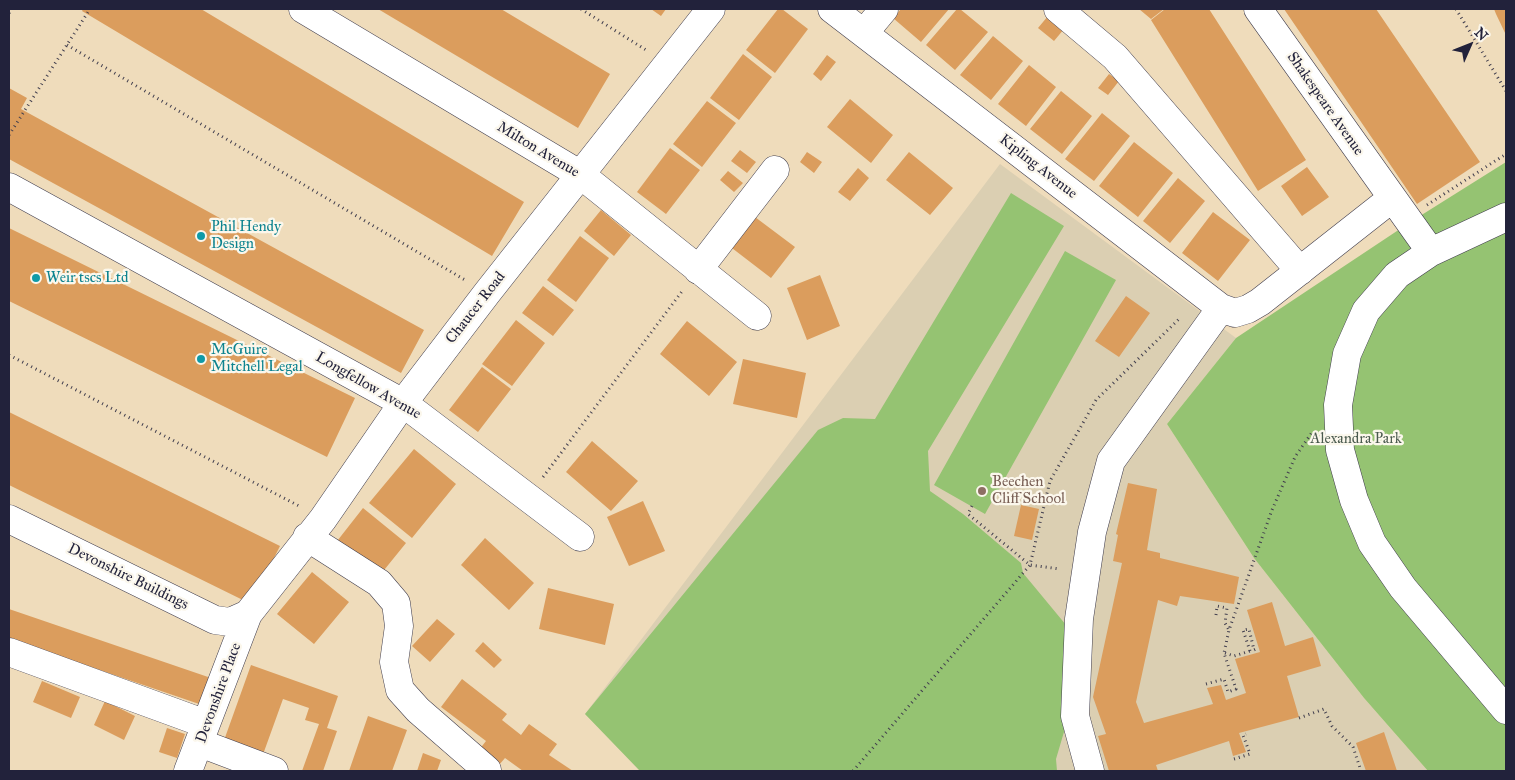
<!DOCTYPE html>
<style>
body{margin:0}
#map{position:relative;width:1515px;height:780px;overflow:hidden;background:#efdcbb;font-family:"IM FELL Great Primer",serif}
canvas{display:block}
.frame{position:absolute;inset:0;border:10px solid #22223b;pointer-events:none}
.north{position:absolute;left:1445px;top:20px;width:50px;height:50px;-webkit-text-stroke:4px #fbf7ec;paint-order:stroke;rotate:46deg;font-size:14px;font-weight:700;line-height:20px;text-align:center;color:#22223b}
.north::after{content:'';display:block;margin:auto;width:18px;height:22px;background:#22223b;clip-path:polygon(50% 0,100% 100%,50% 72%,0 100%)}
</style>
<div id="map">
<canvas width="1515" height="780"></canvas>
<div class="frame"></div>
<div class="north">N</div>
</div>
<script>
const context = document.querySelector('canvas').getContext('2d');
context.lineJoin = 'round';
function fill(path, color) {
  context.fillStyle = color;
  context.fill(path, 'evenodd');
}
function toPath(rows) {
  const path = new Path2D();
  for (const r of rows) {
    path.moveTo(r[0], r[1]);
    for (let i = 2; i < r.length; i += 2) path.lineTo(r[i], r[i + 1]);
  }
  return path;
}
function strokePath(path, color, width, dash) {
  context.strokeStyle = color;
  context.lineWidth = width;
  context.lineCap = dash ? 'butt' : 'round';
  context.setLineDash(dash || []);
  context.stroke(path);
}
function write(font, color, halo, rows, align = 'center') {
  context.font = font + ' "IM FELL Great Primer",serif';
  context.lineWidth = 4.5;
  context.setLineDash([]);
  context.textBaseline = 'middle';
  context.strokeStyle = halo;
  context.fillStyle = color;
  for (const [text, x, y, turn = 0] of rows) {
    context.save();
    context.translate(x, y);
    context.rotate((+turn || 0) * Math.PI / 180);
    context.textAlign = isNaN(turn) ? turn : align;
    if (halo) context.strokeText(text, 0, 0);
    context.fillText(text, 0, 0);
    context.restore();
  }
}
const built = toPath([
 [1000,164,1236,338,1167,424,1254,558,1364,698,1428,771,640,771,585,714]
]);
const green = toPath([
 [1506,162,1506,771,1428,771,1364,698,1254,558,1167,424,1236,338,1412,221],
 [1011,193,1064,226,928,451,930,491,963,514,1021,563,1023,573,1071,631,1069,715,1056,759,1057,771,640,771,585,714,818,430,843,418,875,419],
 [1065,251,1116,280,985,514,934,485]
]);
const building = toPath([
 [83,9,201,9,524,202,492,256,82,11],
 [378,9,501,9,610,74,578,128],
 [651,9,666,9,661,16],
 [778,9,782,9,808,29,775,73,746,50],
 [901,9,949,9,921,42,893,18],
 [957,9,960,9,988,32,955,70,926,45],
 [1139,9,1164,9,1151,19],
 [1165,9,1209,9,1306,160,1258,191,1151,20],
 [1284,9,1376,9,1480,162,1417,204],
 [1494,9,1506,9,1506,35,1496,14],
 [1048,16,1064,29,1054,41,1038,28],
 [993,36,1023,61,991,100,960,75],
 [743,54,772,77,739,120,710,98],
 [827,55,836,62,821,81,813,74],
 [1029,65,1056,87,1026,126,998,104],
 [1109,74,1119,81,1108,95,1098,88],
 [9,88,27,98,21,109,424,330,401,373,9,159],
 [1061,91,1092,116,1062,154,1030,129],
 [850,99,893,135,871,163,827,127],
 [707,101,736,123,702,167,673,144],
 [1102,113,1130,136,1094,181,1065,159],
 [1134,142,1173,173,1138,217,1099,186],
 [670,148,700,170,666,214,637,192],
 [740,150,756,162,747,173,731,161],
 [807,152,822,162,814,173,800,162],
 [909,152,953,188,930,215,886,180],
 [1307,167,1329,197,1302,216,1281,186],
 [858,168,869,178,850,201,838,192],
 [728,171,743,183,734,192,720,180],
 [1178,178,1205,201,1170,243,1143,221],
 [601,210,631,235,614,256,584,231],
 [1213,212,1250,240,1218,281,1182,253],
 [751,214,795,247,771,278,728,245],
 [9,228,355,398,327,457,9,301],
 [580,236,609,258,576,302,547,280],
 [820,275,840,326,807,340,787,288],
 [543,286,574,310,553,336,522,313],
 [1126,296,1150,313,1119,357,1095,341],
 [516,320,545,343,512,386,482,364],
 [687,321,737,362,709,396,660,354],
 [743,359,806,373,797,418,733,404],
 [482,367,511,389,478,432,449,410],
 [9,412,280,546,251,604,9,485],
 [592,441,638,481,611,511,566,472],
 [414,449,456,484,412,538,369,503],
 [1128,483,1157,489,1147,550,1160,553,1160,558,1239,577,1234,604,1180,596,1177,606,1158,600,1136,702,1144,723,1213,704,1207,688,1221,685,1226,700,1246,693,1235,659,1260,652,1247,610,1272,602,1285,646,1313,637,1321,666,1287,676,1299,717,1239,733,1246,752,1233,756,1229,741,1156,765,1158,771,1109,771,1098,736,1106,734,1093,697,1122,563,1113,561,1118,535,1116,534],
 [643,501,665,551,629,566,607,517],
 [1021,505,1039,509,1032,540,1014,536],
 [363,508,406,543,376,580,334,545],
 [485,538,534,583,509,610,461,565],
 [312,572,349,602,314,644,277,614],
 [548,588,614,604,605,645,539,629],
 [9,609,211,678,202,705,9,639],
 [437,619,455,634,430,662,412,646],
 [483,642,502,660,494,668,475,651],
 [251,665,338,696,327,728,337,731,323,771,302,771,319,724,305,720,309,708,283,699,261,760,222,746],
 [462,679,507,714,502,720,521,735,529,724,557,744,549,755,573,771,523,771,505,758,499,765,479,750,486,741,441,707],
 [42,681,80,697,71,718,33,702],
 [105,701,135,716,124,740,94,725],
 [368,716,407,730,392,771,349,771],
 [167,728,185,734,177,758,159,752],
 [1384,732,1397,771,1366,771,1356,743],
 [423,753,441,760,437,771,417,771]
]);
const path = toPath([
 [581,9,646,50],
 [1456,9,1506,91],
 [9,13,12,9],
 [67,45,465,280],
 [9,135,90,9],
 [1427,205,1506,154],
 [9,355,301,507],
 [543,477,683,290],
 [972,506,968,514,1030,565,1060,569],
 [1216,615,1217,606,1227,608,1225,623,1229,630],
 [1250,651,1243,630,1249,629,1254,650,1258,648],
 [1225,653,1234,656,1250,651],
 [1206,684,1224,679,1228,692,1236,689,1224,653,1229,630,1272,510,1295,457,1313,431],
 [1299,718,1324,709,1332,726,1353,747,1361,771],
 [1234,759,1250,754,1243,735,1246,734],
 [853,771,1030,565,1050,481,1096,400,1179,319]
]);
const minor = toPath([
 [303,9,581,175,757,316],
 [832,9,1221,308,1235,313,1248,309,1260,302,1391,199],
 [1058,9,1115,57,1300,271],
 [1258,9,1431,252],
 [864,33,884,9],
 [9,187,403,403,580,537],
 [1506,217,1431,252,1397,275,1366,311,1347,354,1338,405,1340,450,1354,500,1372,543,1403,588,1506,710],
 [698,270,775,170],
 [9,519,215,620,230,622,248,614],
 [307,537,379,583,396,603,399,626,394,662,400,690,418,710,487,770,486,771],
 [9,652,206,724],
 [200,743,274,771],
 [188,771,248,614,323,519,403,403,487,293,711,9],
 [1090,771,1075,716,1079,619,1092,532,1111,461,1221,308]
]);
const markers = [
 [201,236,5,"#0f9aa8"],
 [36,278,5,"#0f9aa8"],
 [201,359,5,"#0f9aa8"],
 [982,491,5,"#8d6e63"]
];
const streetNames = [
 ["Shakespeare Avenue",1325,104,55],
 ["Milton Avenue",538,150,31],
 ["Kipling Avenue",1038,167,38],
 ["Chaucer Road",476,308,-52],
 ["Longfellow Avenue",368,386,30],
 ["Devonshire Buildings",128,577,26],
 ["Devonshire Place",219,693,-70]
];
const cultureNames = [
 ["Phil Hendy",211,227],
 ["Design",211,244],
 ["Weir tscs Ltd",46,278],
 ["McGuire",211,350],
 ["Mitchell Legal",211,367]
];
const parkNames = [
 ["Alexandra Park",1356,439]
];
const educationNames = [
 ["Beechen",992,482],
 ["Cliff School",992,499]
];
fill(built, '#dbcfb2');
fill(green, '#95c372');
fill(building, '#db9d5d');
strokePath(minor, '#413e4e', 29);
strokePath(path, '#413e4e', 3, [1, 4]);
strokePath(minor, '#fff', 28);
for (const [x, y, r, color] of markers) {
  const dot = new Path2D();
  dot.arc(x, y, r, 0, 2 * Math.PI);
  context.fillStyle = color;
  context.fill(dot);
  strokePath(dot, '#fbf7ec', 2);
}
write('15px', '#22223b', '#fbf7ec', streetNames);
write('15px', '#0d838f', '#fbf7ec', cultureNames, 'left');
write('15px', '#4a5a4e', '#fbf7ec', parkNames);
write('15px', '#785e54', '#fbf7ec', educationNames, 'left');
</script>
